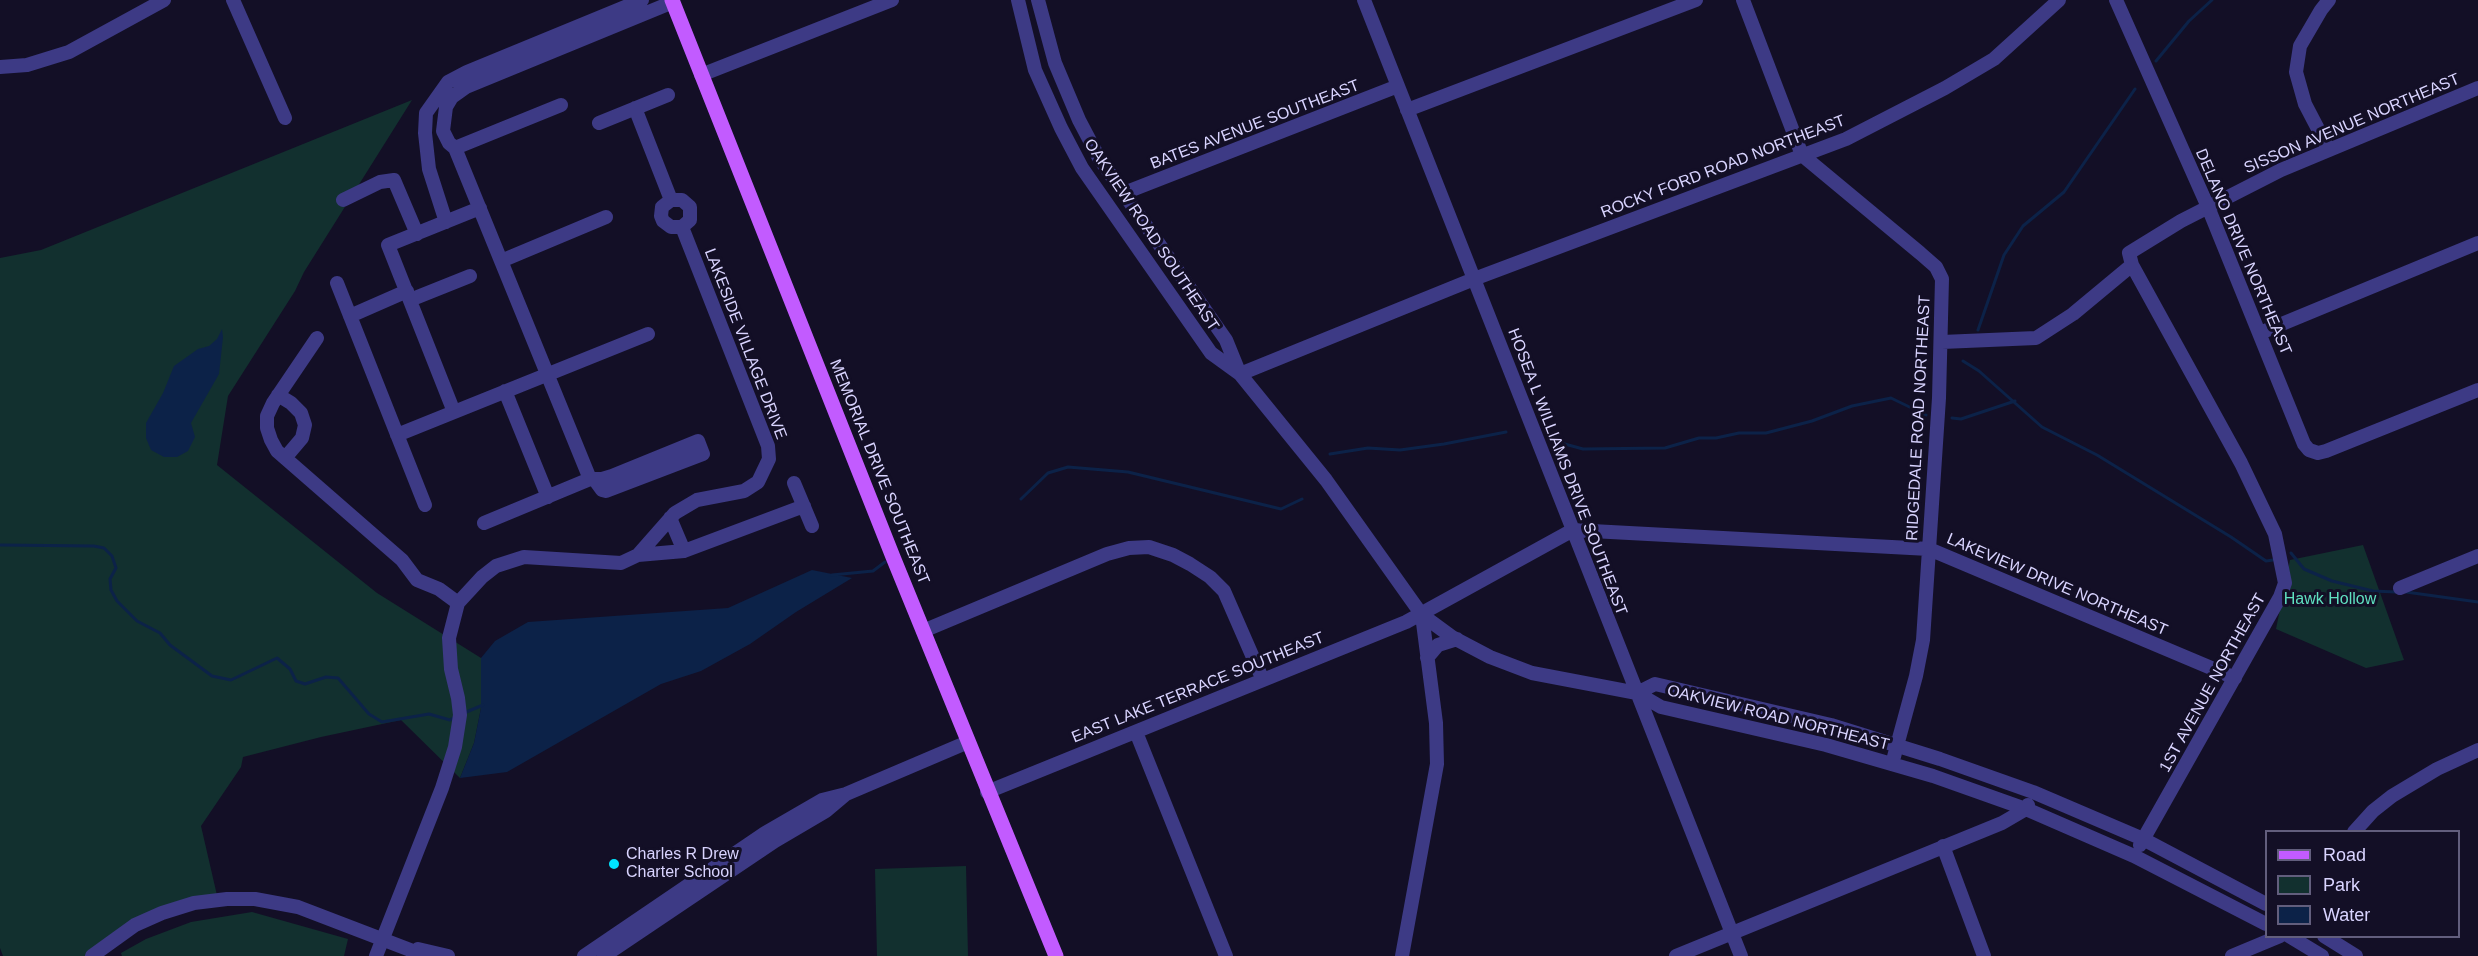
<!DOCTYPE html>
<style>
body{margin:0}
#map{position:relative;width:2478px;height:956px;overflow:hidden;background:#130f26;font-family:Arial,sans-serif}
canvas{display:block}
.legend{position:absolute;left:2265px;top:830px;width:195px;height:108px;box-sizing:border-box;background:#130f26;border:2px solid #625e7d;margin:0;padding:8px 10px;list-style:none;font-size:18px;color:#d9d4ff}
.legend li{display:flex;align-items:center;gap:12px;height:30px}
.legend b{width:30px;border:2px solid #625e7d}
</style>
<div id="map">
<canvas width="2478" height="956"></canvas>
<ul class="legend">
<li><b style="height:8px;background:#c25bff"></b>Road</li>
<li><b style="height:16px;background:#12302f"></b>Park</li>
<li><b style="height:16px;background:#0c2248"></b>Water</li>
</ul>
</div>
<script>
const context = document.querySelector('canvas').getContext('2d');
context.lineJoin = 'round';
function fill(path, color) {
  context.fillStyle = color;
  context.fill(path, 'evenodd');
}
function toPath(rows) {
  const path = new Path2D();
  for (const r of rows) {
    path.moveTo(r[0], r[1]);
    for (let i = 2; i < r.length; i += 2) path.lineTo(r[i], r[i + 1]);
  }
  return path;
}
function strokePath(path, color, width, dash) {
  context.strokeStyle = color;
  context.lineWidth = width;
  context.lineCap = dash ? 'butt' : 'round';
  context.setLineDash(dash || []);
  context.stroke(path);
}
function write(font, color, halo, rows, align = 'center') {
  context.font = font + ' Arial,sans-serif';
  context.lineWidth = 6;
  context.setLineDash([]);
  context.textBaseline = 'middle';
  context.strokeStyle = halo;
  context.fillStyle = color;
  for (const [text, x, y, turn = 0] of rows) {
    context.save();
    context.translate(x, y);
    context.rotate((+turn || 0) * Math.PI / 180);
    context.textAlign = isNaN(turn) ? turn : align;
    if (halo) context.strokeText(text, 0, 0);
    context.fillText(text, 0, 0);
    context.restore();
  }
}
const green = toPath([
 [412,100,304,272,295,291,228,396,217,465,377,593,481,658,481,708,474,743,460,778,401,720,321,737,243,757,241,767,201,826,219,904,163,915,89,956,3,956,0,948,0,258,41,250],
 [2363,545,2404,660,2366,668,2276,629,2290,560],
 [966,866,968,956,877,956,875,869],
 [252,912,348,939,344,956,122,956,121,953,146,939,191,922]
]);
const water = toPath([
 [222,329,223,337,219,374,191,423,195,437,188,451,177,457,164,457,151,450,146,438,146,423,163,393,174,366,198,349,209,346,217,339],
 [812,570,852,578,796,612,750,644,701,671,661,684,507,772,460,778,474,743,481,708,481,658,495,641,528,622,728,608]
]);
const stream = toPath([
 [2156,61,2189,21,2212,0],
 [1978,330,2004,255,2023,226,2064,192,2135,89],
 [1963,361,1979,371,2042,427,2097,455,2231,537,2266,561,2273,560],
 [1952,418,1961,419,2015,401],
 [1561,443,1583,449,1665,448,1699,438,1716,438,1739,433,1766,433,1812,421,1852,406,1891,398,1926,415],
 [1330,454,1368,448,1400,450,1444,444,1506,432],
 [1021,499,1048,473,1068,467,1128,472,1281,509,1302,499],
 [0,545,94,546,104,548,112,556,116,568,110,579,111,590,117,601,137,621,160,633,170,645,212,676,231,680,277,658,290,669,296,681,305,684,326,677,338,678,369,714,382,722,429,714,450,720,455,717],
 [2291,553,2304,569,2332,581,2373,591,2396,592],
 [832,575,873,571,885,562],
 [2406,592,2478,602],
 [464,713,483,705]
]);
const minor = toPath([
 [233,0,285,118],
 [1018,0,1035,70,1061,128,1082,168,1211,353,1240,374,1326,480,1422,615,1452,637,1490,657,1532,673,1637,693,1661,707,1826,745,1933,776,2026,809,2134,856,2266,924],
 [1038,0,1055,63,1079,120,1099,158,1226,340,1239,372],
 [1364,0,1741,956],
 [1743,0,1802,155,1920,253,1936,267,1942,279,1939,398,1923,640,1916,676,1892,764],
 [2116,0,2208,207,2304,444,2309,450,2318,453,2326,451,2478,390],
 [0,67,27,65,69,52,164,0],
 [701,75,892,0],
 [635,108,671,200,682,200,690,207,690,220,682,227,768,446,769,459,758,482,744,491,697,500,675,513,638,555],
 [1407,110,1696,0],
 [599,123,668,95],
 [455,148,561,105],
 [2329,150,2305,104,2296,72,2300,46,2321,10,2329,0],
 [1124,193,1398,86],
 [343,200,380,182,394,180,417,234],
 [671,200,662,207,661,216,663,221,671,227,682,227],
 [446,222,429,169,425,133,426,113,448,82,467,72,642,0],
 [501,261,606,217],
 [2132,265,2241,463,2275,534,2285,583,2280,597,2140,845],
 [337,283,425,505],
 [410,300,470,276],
 [350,316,407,291],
 [2260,333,2478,243],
 [317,338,273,403,267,416,267,428,271,440,277,451,402,560,417,580,439,589,458,603],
 [1942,342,2036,338,2073,314,2132,265,2129,253,2181,221,2281,170,2478,88],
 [1240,374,1474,279,1846,139,1945,88,1994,59,2059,0],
 [505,391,548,497],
 [278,395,291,403,301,413,305,425,302,438,285,458],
 [454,412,388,245,480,208],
 [397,435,648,334],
 [590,479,602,479,612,476,698,441,703,454,606,491,602,490,594,479],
 [794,483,812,526],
 [670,518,684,551],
 [484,523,590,479,455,148,449,143,443,131,446,107,452,97,466,87,673,2],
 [2400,588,2478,556],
 [923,631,1107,554,1129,548,1149,547,1173,555,1190,564,1210,577,1224,591,1262,678],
 [1427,658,1438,645,1457,639],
 [1637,693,1655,684,1831,725,1940,759,2033,792,2143,839,2266,904],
 [1136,732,1226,956],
 [987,792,1406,622,1573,530,1929,549,2235,678],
 [2354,832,2373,811,2392,796,2437,769,2478,750],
 [1943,846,1984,956],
 [2289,936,2322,956],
 [2324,936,2356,956],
 [418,949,448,956],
 [92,956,135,925,162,913,194,903,227,899,255,899,298,907,426,956],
 [376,956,442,788,455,747,460,715,458,698,451,669,449,638,458,603,482,577,496,566,524,557,621,563,638,555,684,551,804,506],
 [584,956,765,833,822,800,846,794,968,742],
 [604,956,775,841,826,811,845,795],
 [1402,956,1437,764,1436,723,1422,615],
 [1676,956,2002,823,2026,809,2028,805],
 [2232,956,2280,936]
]);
const major = toPath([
 [672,0,893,557,1056,956]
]);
const markers = [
 [614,864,6,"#00e5ff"]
];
const streetNames = [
 ["SISSON AVENUE NORTHEAST",2352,124,-23],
 ["BATES AVENUE SOUTHEAST",1255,125,-21],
 ["ROCKY FORD ROAD NORTHEAST",1723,167,-21],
 ["OAKVIEW ROAD SOUTHEAST",1151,235,56],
 ["DELANO DRIVE NORTHEAST",2243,252,67],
 ["LAKESIDE VILLAGE DRIVE",745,344,69],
 ["RIDGEDALE ROAD NORTHEAST",1919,418,-87],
 ["MEMORIAL DRIVE SOUTHEAST",879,472,68],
 ["HOSEA L WILLIAMS DRIVE SOUTHEAST",1567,472,69],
 ["LAKEVIEW DRIVE NORTHEAST",2057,585,23],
 ["1ST AVENUE NORTHEAST",2213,683,-61],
 ["EAST LAKE TERRACE SOUTHEAST",1198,688,-22],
 ["OAKVIEW ROAD NORTHEAST",1778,718,14]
];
const parkNames = [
 ["Hawk Hollow",2330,600]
];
const poiNames = [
 ["Charles R Drew",626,855],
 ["Charter School",626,873]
];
fill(green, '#12302f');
fill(water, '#0c2248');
strokePath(stream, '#0c2248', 3);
strokePath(minor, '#3d3a85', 14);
strokePath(major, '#c25bff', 15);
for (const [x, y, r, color] of markers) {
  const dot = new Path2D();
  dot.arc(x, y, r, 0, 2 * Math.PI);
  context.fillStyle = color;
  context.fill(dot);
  strokePath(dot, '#130f26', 2);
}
write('16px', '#d9d4ff', '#130f26', streetNames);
write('16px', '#5fe0c0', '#130f26', parkNames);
write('16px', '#d9d4ff', '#130f26', poiNames, 'left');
</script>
